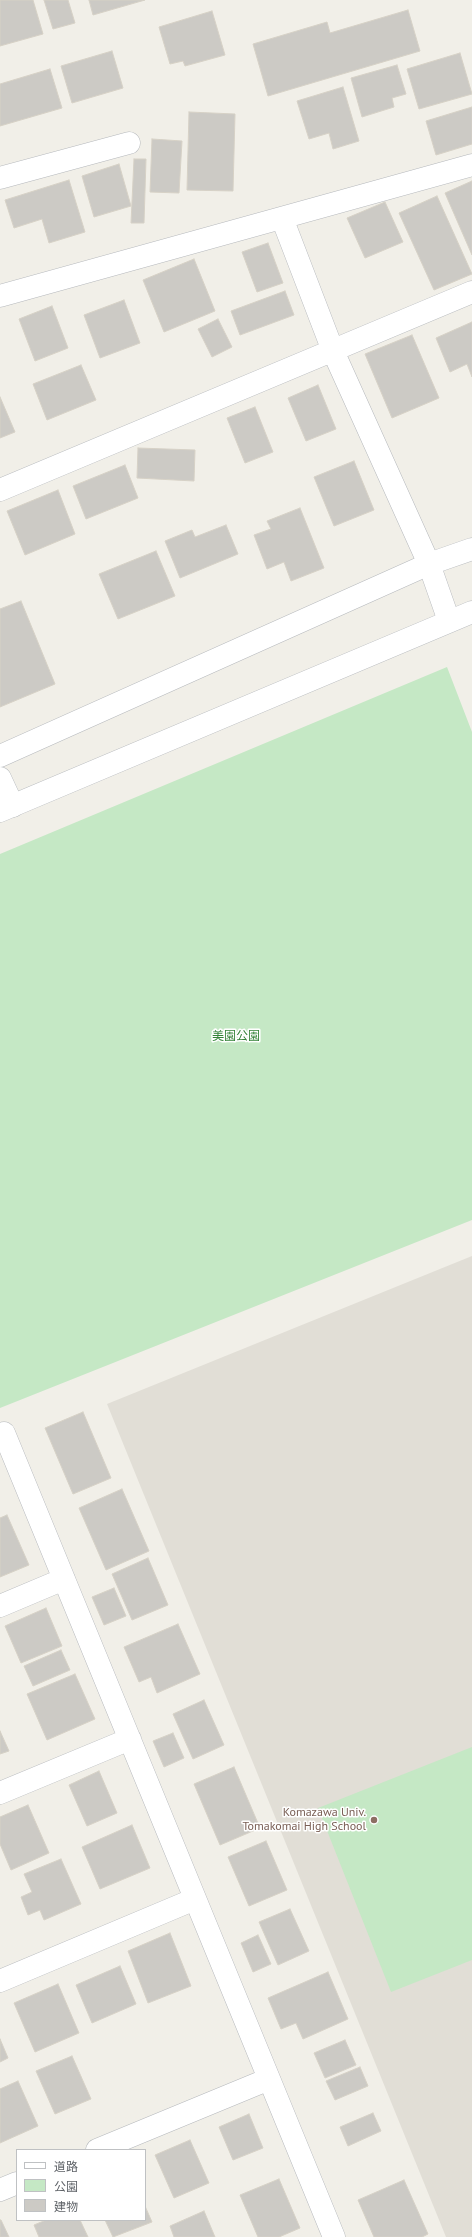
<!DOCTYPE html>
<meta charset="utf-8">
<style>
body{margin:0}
#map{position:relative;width:472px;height:2237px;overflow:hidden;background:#f1efe8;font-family:"PT Sans","Noto Sans JP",sans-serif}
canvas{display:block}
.legend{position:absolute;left:16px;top:2149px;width:130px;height:72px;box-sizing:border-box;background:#fff;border:1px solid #bfc1c3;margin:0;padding:5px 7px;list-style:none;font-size:12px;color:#5f6368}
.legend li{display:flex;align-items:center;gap:8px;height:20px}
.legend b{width:20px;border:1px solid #bfc1c3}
</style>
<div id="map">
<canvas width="472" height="2237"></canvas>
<ul class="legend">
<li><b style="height:5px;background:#fff"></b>道路</li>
<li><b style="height:11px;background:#c5e8c5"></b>公園</li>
<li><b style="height:11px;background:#cccac5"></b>建物</li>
</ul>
</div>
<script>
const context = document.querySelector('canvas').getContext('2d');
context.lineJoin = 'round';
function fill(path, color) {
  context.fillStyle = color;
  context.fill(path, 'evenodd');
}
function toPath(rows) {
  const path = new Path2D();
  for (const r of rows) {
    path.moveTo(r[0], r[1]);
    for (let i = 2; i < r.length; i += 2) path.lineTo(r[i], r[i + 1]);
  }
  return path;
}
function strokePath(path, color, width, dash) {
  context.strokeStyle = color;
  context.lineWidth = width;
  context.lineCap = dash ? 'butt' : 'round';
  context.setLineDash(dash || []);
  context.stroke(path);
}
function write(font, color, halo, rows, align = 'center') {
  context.font = font + ' "PT Sans","Noto Sans JP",sans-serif';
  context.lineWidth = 3;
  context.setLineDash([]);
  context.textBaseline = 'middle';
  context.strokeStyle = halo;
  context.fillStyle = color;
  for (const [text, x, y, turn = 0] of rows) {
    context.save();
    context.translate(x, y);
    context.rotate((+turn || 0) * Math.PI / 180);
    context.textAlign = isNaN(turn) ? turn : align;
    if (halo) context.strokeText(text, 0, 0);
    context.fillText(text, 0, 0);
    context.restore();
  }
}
const education = toPath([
 [472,1256,472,2237,446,2237,107,1404]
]);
const green = toPath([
 [447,667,472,732,472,1220,0,1408,0,854],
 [472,1747,472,1960,391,1992,318,1808]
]);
const building = toPath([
 [0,0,33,0,43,34,0,46,0,0],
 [44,0,68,0,75,23,53,29,44,0],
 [89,0,145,0,93,15,89,0],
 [408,10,420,51,268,96,253,44,327,22,330,33,408,10],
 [212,11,225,55,185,66,183,61,170,64,159,27,212,11],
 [112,51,123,88,72,103,61,66,112,51],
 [460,53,472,94,419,109,407,69,460,53],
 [397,65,406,94,392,98,394,107,362,117,351,78,397,65],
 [50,69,62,108,0,126,0,84,50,69],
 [343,87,359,141,333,149,329,133,309,139,297,101,343,87],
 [472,107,472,144,436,155,426,121,472,107],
 [189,112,235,114,233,191,187,190,189,112],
 [152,139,182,141,179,193,150,192,152,139],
 [134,159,146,159,144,223,131,223,134,159],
 [119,164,131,206,94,217,82,176,119,164],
 [69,180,85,232,49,243,42,219,14,228,5,200,69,180],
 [472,181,472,255,445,193,472,181],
 [437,196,472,274,434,290,399,213,437,196],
 [385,202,403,242,365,258,347,218,385,202],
 [268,243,283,283,257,292,242,252,268,243],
 [194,259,215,311,164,332,143,280,194,259],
 [285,291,294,315,240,335,231,311,285,291],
 [124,300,140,343,100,358,84,315,124,300],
 [52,306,68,348,35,361,19,319,52,306],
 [218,319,232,347,212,357,198,329,218,319],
 [472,322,472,377,467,364,450,372,436,338,472,322],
 [412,335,439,398,392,418,365,354,412,335],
 [81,365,96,400,47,420,33,384,81,365],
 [318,385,336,429,306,441,288,398,318,385],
 [0,397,15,432,0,438,0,397],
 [255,407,273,452,245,463,227,418,255,407],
 [138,448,195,450,194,481,137,478,138,448],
 [354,461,374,510,334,526,314,477,354,461],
 [125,465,138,498,86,519,73,486,125,465],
 [58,490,75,534,25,555,7,511,58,490],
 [300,508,324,568,291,581,284,562,267,569,254,535,271,529,267,521,300,508],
 [226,525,238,554,180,578,165,541,192,530,195,537,226,525],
 [156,551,175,596,118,619,99,574,156,551],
 [21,601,55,684,0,707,0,609,21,601],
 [83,1412,111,1478,73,1494,45,1428,83,1412],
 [122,1489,149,1551,106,1570,79,1508,122,1489],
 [7,1515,29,1565,0,1577,0,1518,7,1515],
 [148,1558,168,1605,132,1620,112,1574,148,1558],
 [114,1588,126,1616,104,1625,92,1597,114,1588],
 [46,1608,62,1646,21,1663,5,1626,46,1608],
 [178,1624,200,1674,157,1693,151,1677,139,1682,124,1647,178,1624],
 [61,1650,70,1670,33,1686,24,1666,61,1650],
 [75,1674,95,1719,47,1740,27,1694,75,1674],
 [204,1700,224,1745,193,1759,173,1714,204,1700],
 [0,1731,9,1751,0,1754,0,1731],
 [173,1733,184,1758,164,1767,153,1741,173,1733],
 [234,1767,260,1828,220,1845,194,1784,234,1767],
 [99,1771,117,1813,87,1826,69,1785,99,1771],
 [28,1805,49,1853,11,1870,0,1844,0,1817,28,1805],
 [132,1825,150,1868,100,1889,82,1847,132,1825],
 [266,1841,287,1890,249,1906,228,1857,266,1841],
 [61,1859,81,1904,44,1920,40,1910,28,1915,21,1897,32,1892,24,1874,61,1859],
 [290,1909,309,1951,278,1965,259,1922,290,1909],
 [170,1933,191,1986,148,2003,128,1951,170,1933],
 [258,1935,271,1964,253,1972,241,1943,258,1935],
 [120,1966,136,2004,92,2023,76,1985,120,1966],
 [328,1972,348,2019,303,2039,296,2023,281,2029,268,1998,328,1972],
 [58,1984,79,2033,35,2052,14,2003,58,1984],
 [0,2039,8,2058,0,2062,0,2039],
 [345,2040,356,2065,325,2078,314,2053,345,2040],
 [72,2056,91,2099,55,2114,36,2071,72,2056],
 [360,2067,368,2086,335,2100,326,2081,360,2067],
 [18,2081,38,2126,0,2143,0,2089,18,2081],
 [373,2113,381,2131,348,2146,340,2127,373,2113],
 [249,2114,263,2148,233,2160,219,2127,249,2114],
 [190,2140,209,2183,174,2198,155,2155,190,2140],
 [279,2179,300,2228,279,2237,258,2237,240,2195,279,2179],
 [404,2180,428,2234,422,2237,374,2237,358,2200,404,2180],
 [145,2206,152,2222,113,2237,105,2220,145,2220,145,2206],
 [204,2211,215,2237,174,2237,170,2226,204,2211],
 [0,2220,1,2220,9,2237,0,2237,0,2220],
 [46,2220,80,2220,88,2237,39,2237,34,2225,46,2220]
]);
const minor = toPath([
 [0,178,129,143],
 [282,218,333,351,429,564,449,621],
 [0,296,472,165],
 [0,490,472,292],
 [0,778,13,806],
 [0,1434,4,1433,334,2237],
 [0,1606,64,1579],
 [0,1793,130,1739],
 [0,1981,195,1899],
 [97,2150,269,2079],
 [0,2190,17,2183]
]);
const tertiary = toPath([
 [0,756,429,564,472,549],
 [0,811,472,612]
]);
const markers = [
 [374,1820,4,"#8d6e63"]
];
const parkNames = [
 ["美園公園",236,1037]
];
const educationNames = [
 ["Komazawa Univ.",366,1813],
 ["Tomakomai High School",366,1827]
];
fill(education, '#e1ded6');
fill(green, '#c5e8c5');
fill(building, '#cccac5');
strokePath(building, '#d6d1c6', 1);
strokePath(minor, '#b5b8bc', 23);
strokePath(tertiary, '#b5b8bc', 23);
strokePath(minor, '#fff', 22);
strokePath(tertiary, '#fff', 22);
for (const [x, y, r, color] of markers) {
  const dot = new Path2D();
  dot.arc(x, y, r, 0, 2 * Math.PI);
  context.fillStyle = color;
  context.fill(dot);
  strokePath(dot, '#fff', 1.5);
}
write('12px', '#348238', '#fff', parkNames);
write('12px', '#785e54', '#fff', educationNames, 'right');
</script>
